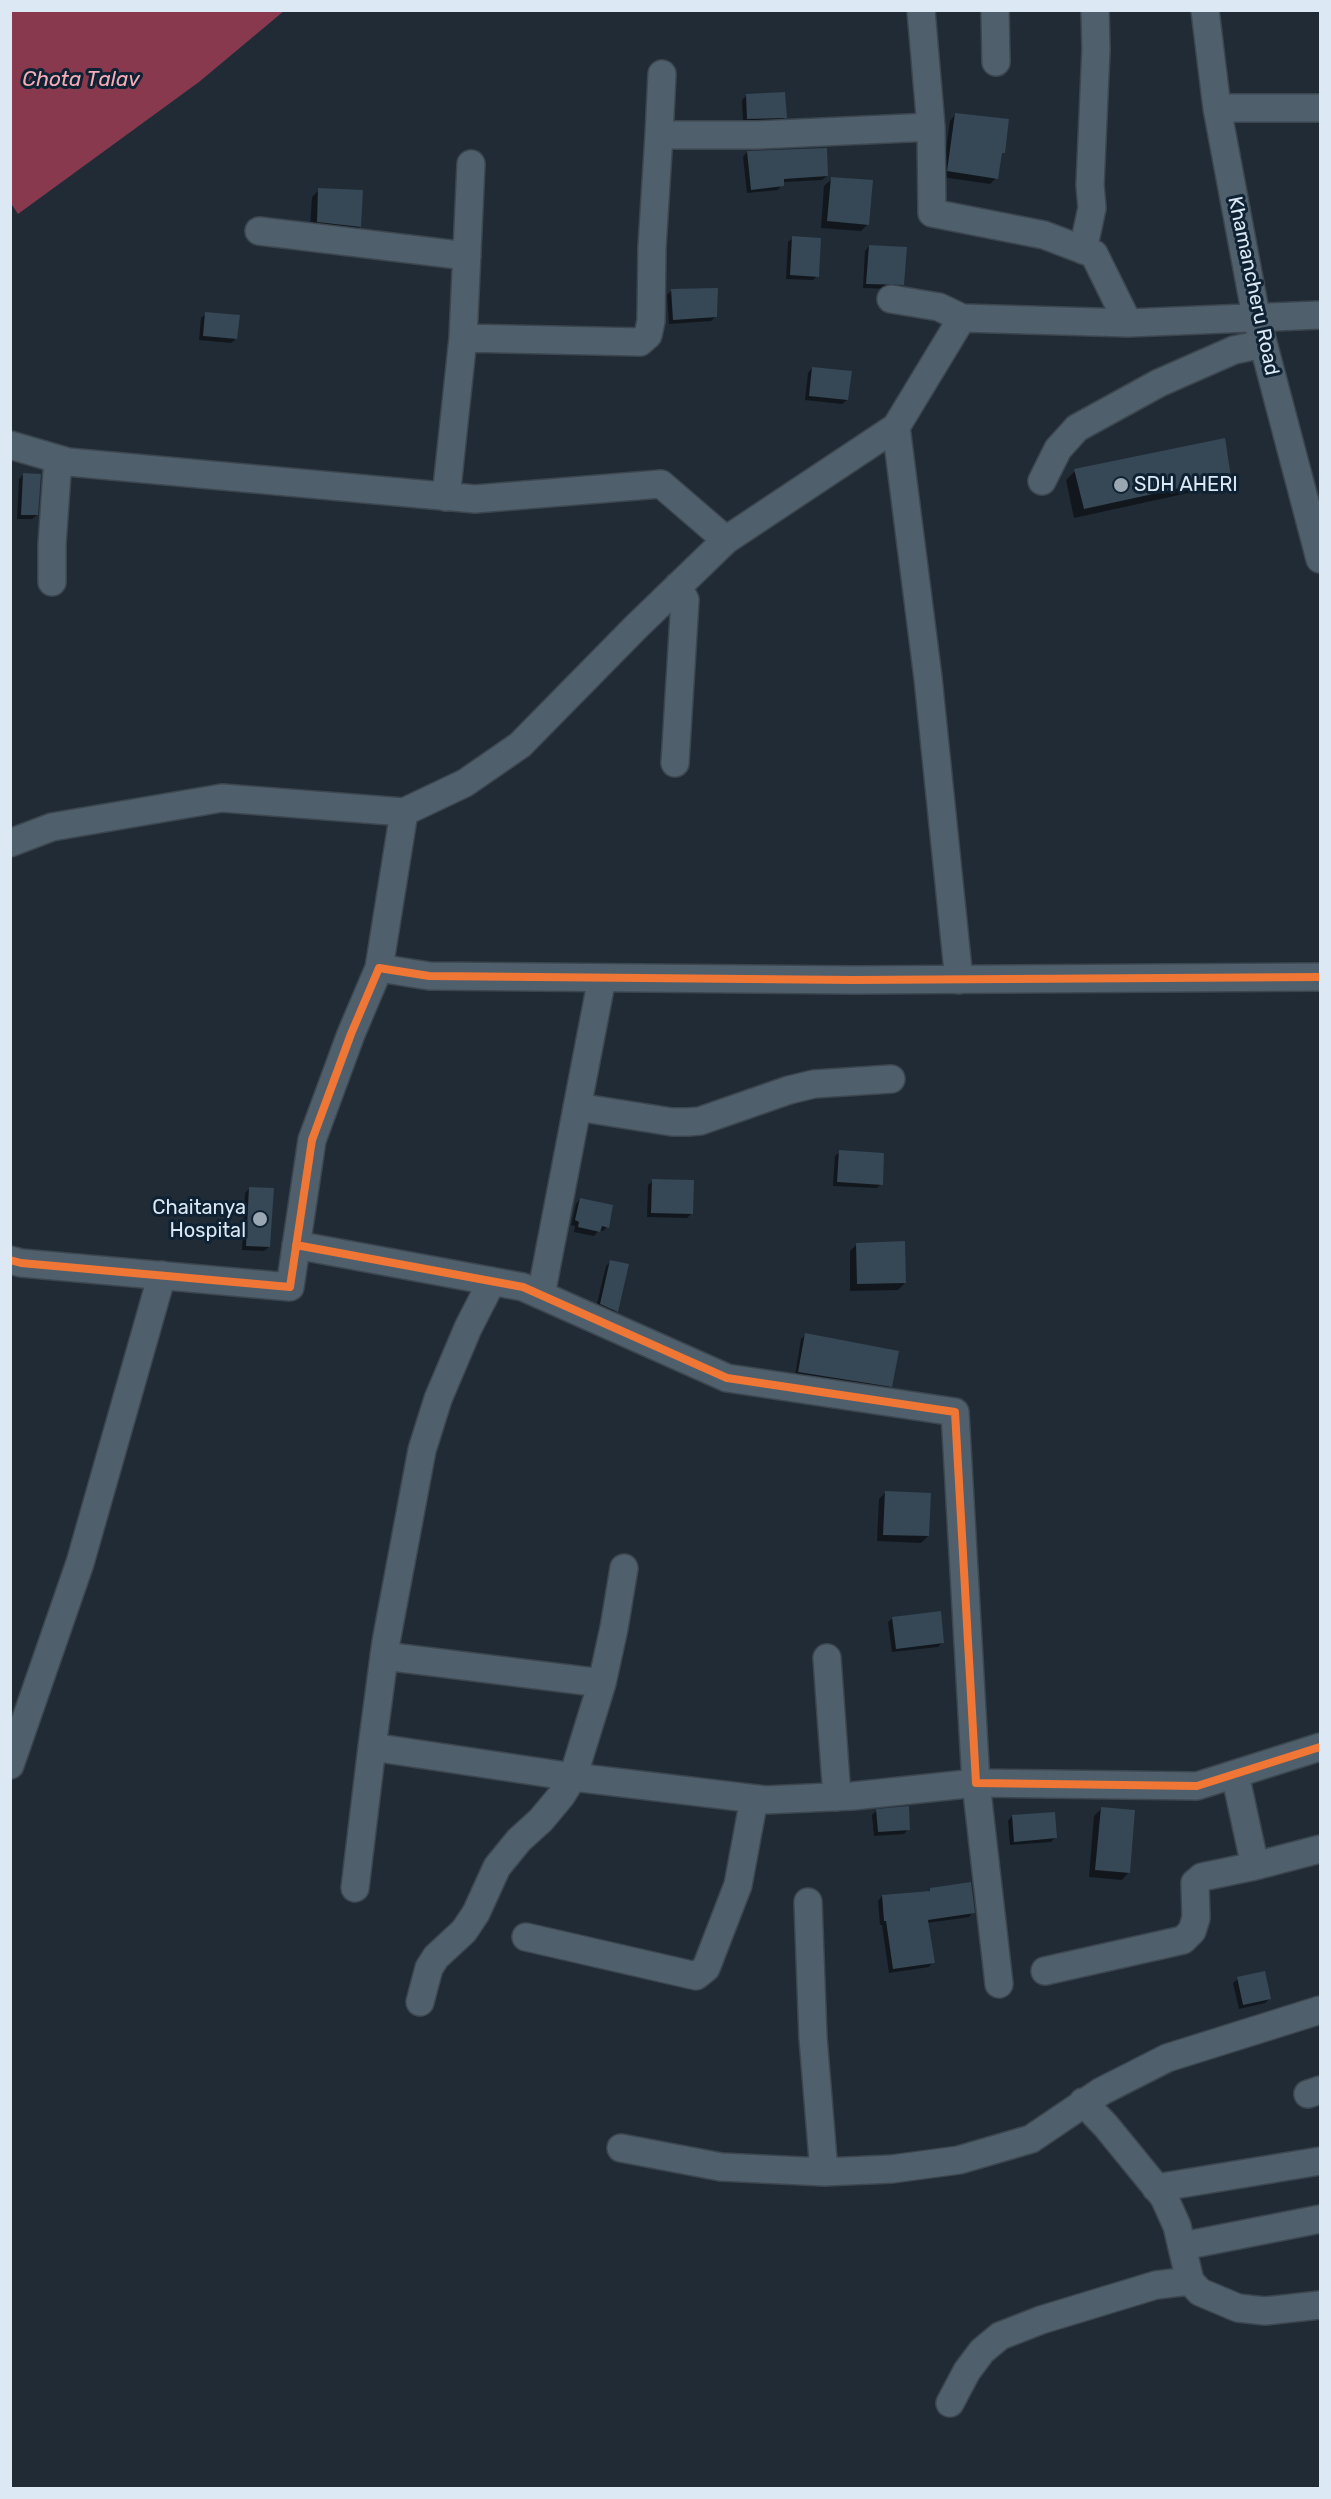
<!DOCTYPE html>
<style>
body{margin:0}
#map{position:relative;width:1331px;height:2499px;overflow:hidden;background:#202b36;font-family:Rubik,sans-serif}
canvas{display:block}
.frame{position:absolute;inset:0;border:12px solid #dce9f4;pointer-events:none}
</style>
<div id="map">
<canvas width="1331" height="2499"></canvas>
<div class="frame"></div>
</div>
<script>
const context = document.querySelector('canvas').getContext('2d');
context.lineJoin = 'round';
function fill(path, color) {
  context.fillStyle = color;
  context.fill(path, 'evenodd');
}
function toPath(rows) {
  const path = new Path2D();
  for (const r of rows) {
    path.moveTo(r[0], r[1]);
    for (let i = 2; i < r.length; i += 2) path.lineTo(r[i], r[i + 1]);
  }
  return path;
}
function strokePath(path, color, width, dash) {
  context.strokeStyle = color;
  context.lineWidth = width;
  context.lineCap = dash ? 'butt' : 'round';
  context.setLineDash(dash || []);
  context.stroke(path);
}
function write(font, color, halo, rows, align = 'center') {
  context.font = font + ' Rubik,sans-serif';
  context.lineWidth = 6;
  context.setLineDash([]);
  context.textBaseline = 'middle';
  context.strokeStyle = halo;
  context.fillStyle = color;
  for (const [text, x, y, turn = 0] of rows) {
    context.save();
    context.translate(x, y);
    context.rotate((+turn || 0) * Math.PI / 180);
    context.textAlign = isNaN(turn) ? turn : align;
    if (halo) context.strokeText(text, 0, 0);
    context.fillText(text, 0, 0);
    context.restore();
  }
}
const water = toPath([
 [11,10,284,10,284,11,199,82,18,214,10,202]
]);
const shadow = toPath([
 [747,95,785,117,781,122,743,123,742,100],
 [956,114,1003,152,1000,156,996,178,990,184,942,177,950,121],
 [747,152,827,176,822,180,783,182,778,190,747,193,743,157],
 [832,179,868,224,861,231,821,228,824,186],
 [319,190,360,227,353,234,310,229,312,197],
 [793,238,817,276,813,280,786,279,788,242],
 [869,246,902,284,898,289,863,288,865,251],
 [672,290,716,316,711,321,669,324,667,295],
 [206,314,236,339,231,343,199,340,201,318],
 [812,368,847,400,842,404,805,400,808,373],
 [1075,471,1229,476,1220,486,1074,518,1066,480],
 [23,475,37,515,32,519,17,519,19,479],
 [840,1152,881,1184,877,1188,833,1186,835,1156],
 [653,1181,692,1213,687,1218,647,1217,648,1185],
 [250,1188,269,1247,264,1251,242,1250,245,1193],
 [580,1199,607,1227,603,1231,599,1230,594,1236,574,1232,575,1226,571,1225,576,1204],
 [857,1244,905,1283,898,1290,850,1291,850,1251],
 [611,1261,616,1311,612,1315,596,1308,606,1266],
 [806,1335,890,1386,886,1390,795,1376,801,1339],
 [886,1492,928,1536,921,1543,877,1541,879,1499],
 [893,1618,942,1643,938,1647,892,1652,888,1622],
 [1101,1809,1129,1872,1122,1880,1089,1877,1094,1816],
 [876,1811,908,1829,904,1834,874,1836,872,1815],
 [1012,1816,1055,1838,1051,1842,1010,1845,1008,1821],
 [931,1889,973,1912,969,1917,927,1923,933,1962,929,1967,889,1973,882,1925,880,1925,878,1901,882,1896,927,1893],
 [1238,1979,1270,1998,1265,2003,1239,2009,1233,1983]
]);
const building = toPath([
 [785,92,787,118,747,119,746,94],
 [955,113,1009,119,1005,153,1002,153,998,179,947,171],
 [827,148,828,176,784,179,784,186,751,190,747,151],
 [831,177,873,180,869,225,827,221],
 [318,188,363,190,361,227,317,222],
 [792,236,821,238,819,277,790,275],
 [869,245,907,247,904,285,866,284],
 [718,288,717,317,673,320,671,289],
 [205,312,240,315,237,339,203,336],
 [812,367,852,371,848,400,809,396],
 [1225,438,1231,477,1084,509,1074,469],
 [23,473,41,474,38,515,21,515],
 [839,1150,884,1153,883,1185,837,1182],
 [652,1179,694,1180,693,1214,651,1213],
 [249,1187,274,1188,270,1247,246,1246],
 [580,1198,613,1205,609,1228,602,1226,600,1232,578,1227,579,1222,575,1220],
 [905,1241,906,1283,857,1284,856,1243],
 [610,1260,629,1264,618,1312,600,1304],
 [805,1333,899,1351,892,1387,798,1372],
 [885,1491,931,1493,929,1536,883,1535],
 [941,1611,944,1643,896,1649,892,1617],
 [909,1806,910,1830,878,1832,876,1809],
 [1101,1807,1135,1810,1130,1873,1095,1870],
 [1055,1812,1057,1838,1014,1842,1012,1815],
 [971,1882,975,1913,928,1920,935,1963,893,1969,886,1921,884,1921,882,1895,930,1891,930,1888],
 [1265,1971,1271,1999,1243,2005,1237,1977]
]);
const minor = toPath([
 [921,10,931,127,932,213,1044,235,1094,254,1128,323],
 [995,10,996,62],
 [1205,10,1217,108,1256,316,1320,559],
 [662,74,659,135,757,135,931,127],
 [1217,108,1320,108],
 [471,164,463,338,640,342,648,335,651,321,652,247,659,135],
 [259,231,467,256],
 [1083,250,1092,208,1090,185,1096,49,1095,10],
 [891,299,939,307,962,318],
 [10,445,68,462,475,499,661,484,726,540],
 [1042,481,1058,449,1077,428,1159,383,1234,350,1263,344],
 [446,497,463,338],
 [52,582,52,544,58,459],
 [675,763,685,600,678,586],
 [10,843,52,827,222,798,404,812],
 [379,968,404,812,465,783,520,745,636,627,726,540,896,427],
 [959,980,928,678,896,427,962,318,1128,323,1320,315],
 [577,1107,672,1122,688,1122,700,1121,789,1090,814,1084,891,1079],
 [296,1245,523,1287,727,1378,955,1412,976,1783,1197,1786,1320,1747],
 [10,1260,21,1263,290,1287,312,1140,351,1034,379,968,429,976,854,980,1320,977],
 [492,1281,468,1328,438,1399,422,1450,386,1642,372,1747,573,1777,765,1800,853,1796,976,1783,999,1984],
 [541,1295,602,978],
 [384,1656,602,1683],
 [827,1658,837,1797],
 [10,1765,80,1563,162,1275],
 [1255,1866,1320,1849],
 [355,1888,372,1747],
 [808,1902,813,2038,824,2172],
 [526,1937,696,1976,706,1968,738,1885,754,1799],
 [1045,1971,1183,1940,1192,1931,1196,1918,1195,1883,1202,1877,1255,1866,1235,1774],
 [420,2002,429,1968,436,1957,464,1931,476,1913,497,1867,519,1840,541,1820,561,1796,573,1777,602,1683,614,1628,624,1568],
 [1308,2094,1320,2090],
 [621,2148,721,2167,824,2172,892,2169,959,2160,1031,2139,1102,2091,1167,2058,1320,2010],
 [1156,2188,1320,2161],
 [1183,2246,1320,2219],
 [1190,2281,1200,2292,1238,2308,1265,2311,1320,2305],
 [950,2403,967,2371,982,2351,1000,2336,1041,2320,1156,2285,1190,2281,1177,2226,1164,2197,1106,2126,1083,2102]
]);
const cycleway = toPath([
 [296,1245,523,1287,727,1378,955,1412,976,1783,1197,1786,1320,1747],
 [10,1260,21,1263,290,1287,312,1140,351,1034,379,968,429,976,854,980,1320,977]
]);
const markers = [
 [1121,485,8,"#9aa6b2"],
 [260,1219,8,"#9aa6b2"]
];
const streetNames = [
 ["Khamancheru Road",1253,286,78]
];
const poiNames = [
 ["SDH AHERI",1134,485],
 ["Chaitanya",246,1208,"right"],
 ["Hospital",246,1231,"right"]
];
const waterNames = [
 ["Chota Talav",81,80]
];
fill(water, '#88394d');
fill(shadow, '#0007');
fill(building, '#364755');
strokePath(minor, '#3c464f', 30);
strokePath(minor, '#505f6c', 27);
strokePath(cycleway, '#f07635', 8);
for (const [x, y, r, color] of markers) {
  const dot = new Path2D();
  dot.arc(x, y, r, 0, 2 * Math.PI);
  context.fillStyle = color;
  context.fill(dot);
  strokePath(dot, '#0f2233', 2);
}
write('20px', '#dce9f4', '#0f2233', streetNames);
write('20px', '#dce9f4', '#0f2233', poiNames, 'left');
write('italic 21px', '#f8acb8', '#0f2233', waterNames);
</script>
